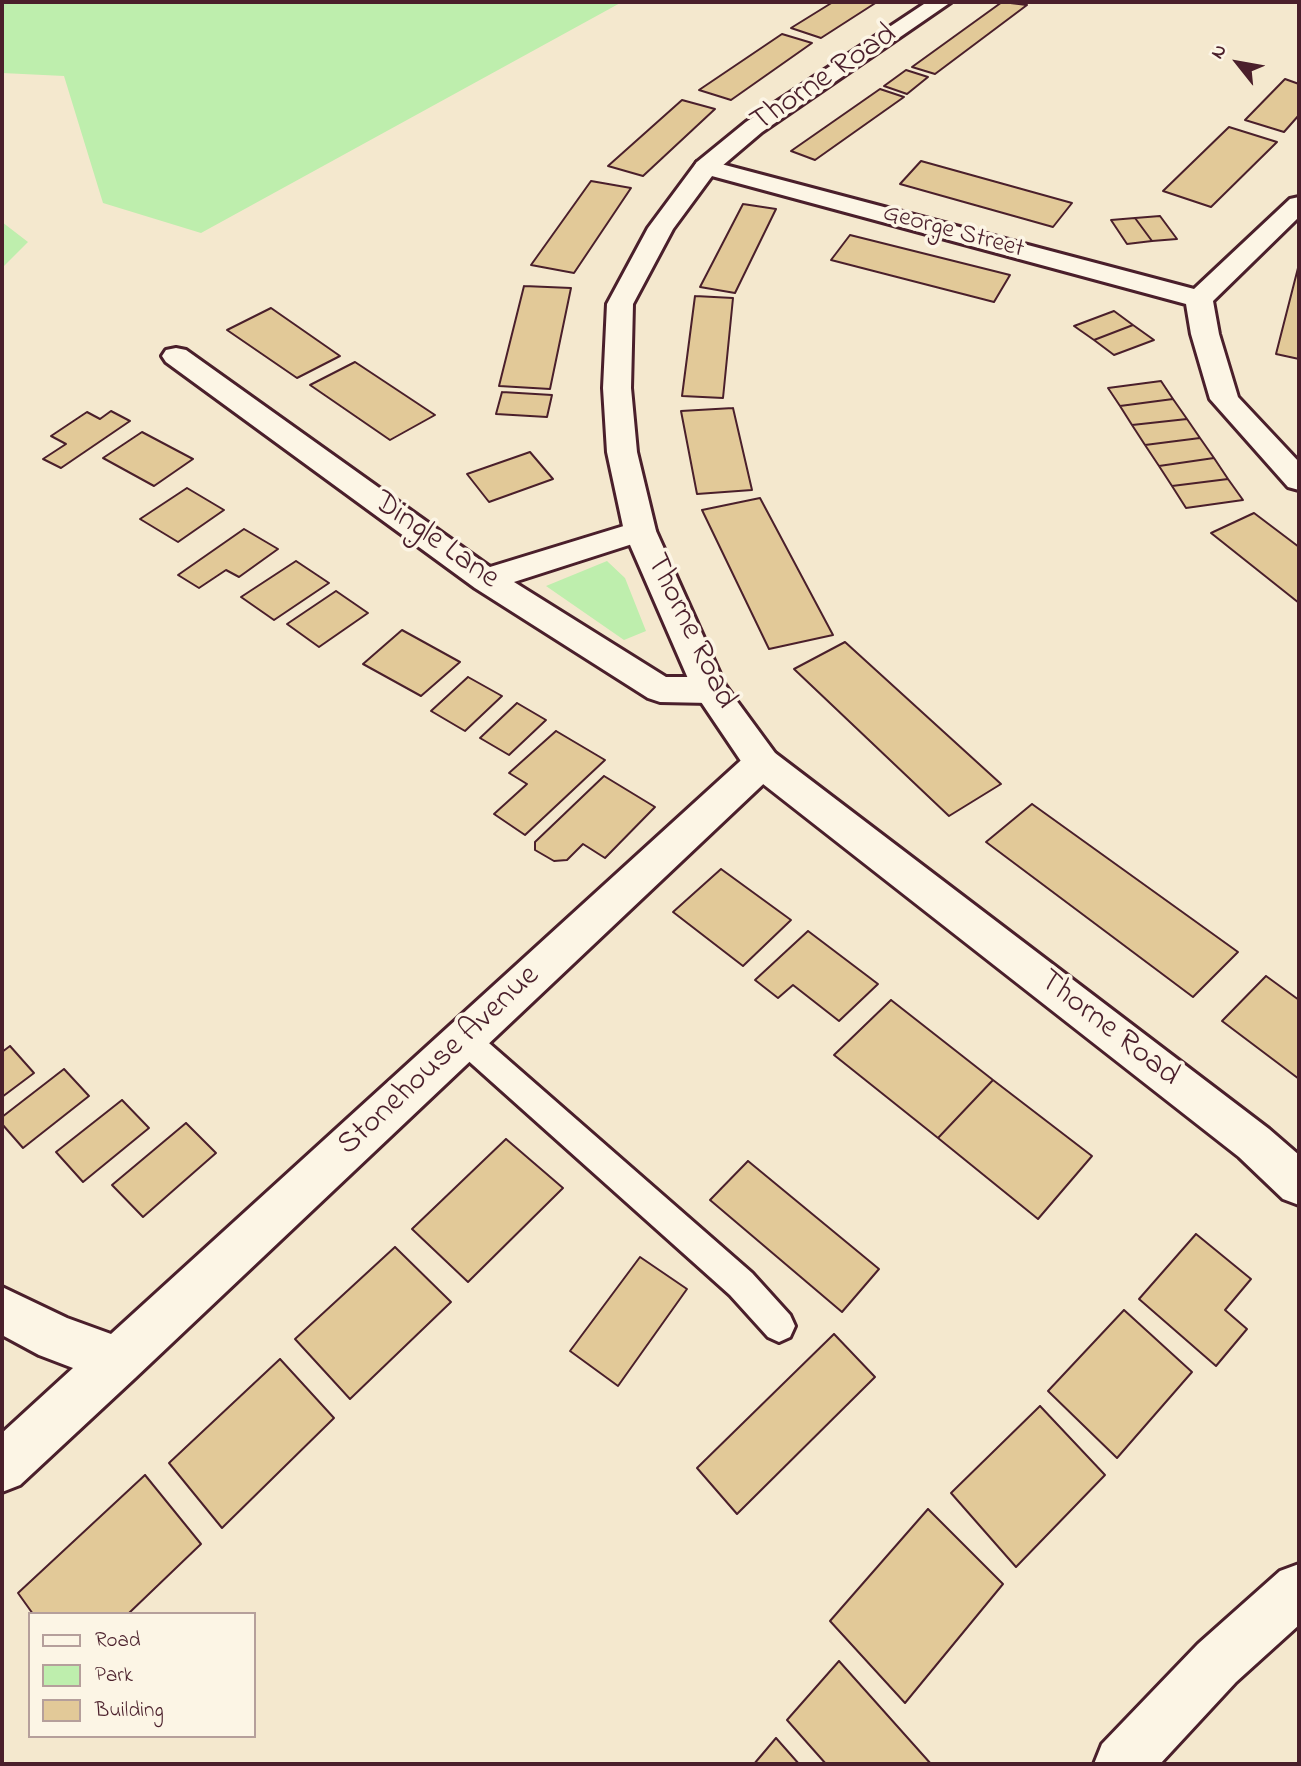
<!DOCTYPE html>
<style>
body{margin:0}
#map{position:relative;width:1301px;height:1766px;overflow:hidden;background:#f4e8ce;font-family:"Indie Flower",sans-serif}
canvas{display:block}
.frame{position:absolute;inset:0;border:4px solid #4a1f2b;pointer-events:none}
.legend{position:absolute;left:28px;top:1612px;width:228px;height:126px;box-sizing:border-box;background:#fcf5e5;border:2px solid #b59f9b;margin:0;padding:9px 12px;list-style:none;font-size:21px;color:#4a1f2b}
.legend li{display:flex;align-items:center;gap:14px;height:35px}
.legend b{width:35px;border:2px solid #b59f9b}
.north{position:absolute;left:1203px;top:28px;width:70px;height:70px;-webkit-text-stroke:5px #fcf5e5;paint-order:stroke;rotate:301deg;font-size:19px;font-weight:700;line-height:28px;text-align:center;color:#4a1f2b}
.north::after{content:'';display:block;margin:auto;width:24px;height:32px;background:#4a1f2b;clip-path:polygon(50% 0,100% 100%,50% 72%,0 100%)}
</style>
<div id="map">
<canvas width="1301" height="1766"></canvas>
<div class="frame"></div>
<ul class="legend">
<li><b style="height:9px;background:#fcf5e5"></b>Road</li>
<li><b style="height:19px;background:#beeead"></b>Park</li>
<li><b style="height:19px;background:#e2c998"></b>Building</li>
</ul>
<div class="north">N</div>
</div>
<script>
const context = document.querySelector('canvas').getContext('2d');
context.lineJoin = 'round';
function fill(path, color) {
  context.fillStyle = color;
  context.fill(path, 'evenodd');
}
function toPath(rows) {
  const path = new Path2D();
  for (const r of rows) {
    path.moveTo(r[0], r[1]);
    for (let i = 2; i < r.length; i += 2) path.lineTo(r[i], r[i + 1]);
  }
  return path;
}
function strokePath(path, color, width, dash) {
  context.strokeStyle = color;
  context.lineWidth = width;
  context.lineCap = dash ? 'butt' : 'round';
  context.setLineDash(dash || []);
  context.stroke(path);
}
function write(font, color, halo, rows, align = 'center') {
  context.font = font + ' "Indie Flower",sans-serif';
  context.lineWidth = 7;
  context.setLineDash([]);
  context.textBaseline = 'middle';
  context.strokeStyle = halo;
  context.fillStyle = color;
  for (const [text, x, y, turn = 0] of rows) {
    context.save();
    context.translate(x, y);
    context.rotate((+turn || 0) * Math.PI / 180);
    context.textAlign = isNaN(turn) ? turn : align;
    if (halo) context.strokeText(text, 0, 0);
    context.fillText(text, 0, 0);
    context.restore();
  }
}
const green = toPath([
 [2,2,622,2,201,233,103,203,64,76,2,73],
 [2,222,28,242,2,268],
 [607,561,625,578,646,631,624,640,546,586]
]);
const building = toPath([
 [833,2,877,2,821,38,791,28,833,2],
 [1002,2,1027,5,935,74,912,67,1002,2],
 [782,34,812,43,731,100,699,90,782,34],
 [906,70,928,77,907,94,884,86,906,70],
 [1285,79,1299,84,1299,115,1284,132,1245,120,1285,79],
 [880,89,904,97,815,160,791,151,880,89],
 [682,100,715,109,643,176,608,166,682,100],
 [1229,127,1277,142,1211,207,1163,191,1229,127],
 [921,161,1072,203,1053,227,900,184,921,161],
 [591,181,631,188,574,273,531,265,591,181],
 [743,204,776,209,735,293,700,287,743,204],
 [1160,216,1177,239,1152,241,1135,218,1160,216],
 [1135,218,1152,241,1127,244,1111,220,1135,218],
 [850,235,1010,275,994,302,831,260,850,235],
 [1298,268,1299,268,1299,359,1276,354,1298,268],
 [524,286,571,288,550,389,499,386,524,286],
 [695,296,733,298,723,398,682,396,695,296],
 [271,308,340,356,297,378,227,330,271,308],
 [1114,311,1133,325,1094,340,1074,326,1114,311],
 [1133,325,1154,340,1114,355,1094,340,1133,325],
 [355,362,435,415,390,440,310,385,355,362],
 [1161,381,1173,399,1120,406,1108,388,1161,381],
 [502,392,552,395,547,417,496,414,502,392],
 [1173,399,1187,419,1132,425,1120,406,1173,399],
 [733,408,752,490,697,494,681,411,733,408],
 [111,411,130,421,61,468,43,459,66,444,51,436,87,412,100,419,111,411],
 [1187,419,1200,438,1145,445,1132,425,1187,419],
 [142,432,193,459,154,486,103,458,142,432],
 [1200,438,1214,458,1159,466,1145,445,1200,438],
 [530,452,553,479,489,502,467,474,530,452],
 [1214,458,1228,479,1172,486,1159,466,1214,458],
 [1228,479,1243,500,1186,508,1172,486,1228,479],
 [187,488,224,510,178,542,140,519,187,488],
 [760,498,833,635,769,649,702,510,760,498],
 [1254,513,1299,547,1299,603,1211,533,1254,513],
 [244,529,278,549,239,577,226,570,199,588,178,575,244,529],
 [296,561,329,583,274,620,241,597,296,561],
 [336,591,368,613,319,647,287,624,336,591],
 [402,630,460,662,421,696,363,664,402,630],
 [845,642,1001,784,949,816,794,669,845,642],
 [468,677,502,696,465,731,431,711,468,677],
 [517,703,546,720,509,755,480,738,517,703],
 [556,731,605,760,525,835,494,814,527,784,509,773,556,731],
 [604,776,655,807,605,858,583,844,567,860,554,861,535,850,535,842,604,776],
 [1032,804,1238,952,1193,997,986,842,1032,804],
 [721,869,791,920,743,966,673,912,721,869],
 [808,931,878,984,839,1021,793,985,778,998,755,980,808,931],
 [1266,976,1299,1000,1299,1079,1222,1021,1266,976],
 [891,1000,993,1080,938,1138,834,1055,891,1000],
 [10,1046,34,1073,2,1097,2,1052,10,1046],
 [64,1069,89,1096,23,1148,2,1124,2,1117,64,1069],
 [993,1080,1092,1156,1038,1219,938,1138,993,1080],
 [122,1100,149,1128,83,1182,56,1152,122,1100],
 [186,1123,216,1153,143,1217,112,1185,186,1123],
 [506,1139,563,1188,468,1282,412,1229,506,1139],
 [748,1161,879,1269,842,1312,710,1200,748,1161],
 [1196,1234,1251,1279,1225,1310,1247,1329,1216,1366,1139,1299,1196,1234],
 [395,1247,451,1302,350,1399,295,1339,395,1247],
 [640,1257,687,1289,618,1386,570,1351,640,1257],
 [1124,1310,1192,1372,1117,1458,1048,1391,1124,1310],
 [834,1334,875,1377,737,1514,697,1468,834,1334],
 [280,1359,334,1418,222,1528,169,1463,280,1359],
 [1040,1406,1105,1475,1016,1567,951,1493,1040,1406],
 [145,1475,201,1544,128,1614,33,1614,18,1593,145,1475],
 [928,1509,1003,1584,905,1703,830,1621,928,1509],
 [839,1661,931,1764,826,1764,787,1720,839,1661],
 [776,1738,799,1764,754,1764,776,1738]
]);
const lane = toPath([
 [464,1027,474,1030,752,1273,790,1315,795,1326,790,1337,779,1342,768,1337,730,1295,454,1048,450,1039,454,1030,464,1027]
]);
const street = toPath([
 [706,160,1194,289,1290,199,1299,197,1299,217,1213,301,1219,334,1238,397,1299,462,1299,490,1288,487,1210,399,1191,334,1186,304,697,172,694,167,697,162,706,160],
 [176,348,186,350,490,567,640,521,651,524,656,531,651,538,514,582,666,677,710,677,722,681,727,690,722,699,710,703,660,702,648,698,475,588,166,362,162,356,166,350,176,348],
 [762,749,775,753,780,763,775,773,135,1378,20,1485,2,1492,2,1433,73,1368,39,1355,2,1335,2,1287,67,1318,111,1334,749,753,762,749]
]);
const secondary = toPath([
 [927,2,951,2,762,132,715,172,673,229,633,304,631,388,637,452,656,531,725,685,775,753,1269,1129,1299,1155,1299,1205,1283,1199,1239,1157,749,773,693,690,624,531,607,452,603,388,607,304,648,228,697,162,746,122,927,2],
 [1299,1564,1299,1625,1236,1682,1160,1764,1094,1764,1102,1744,1198,1644,1280,1571,1299,1564]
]);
const farStreetnames = [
 ["George Street",953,233,15]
];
const streetNames = [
 ["Thorne Road",825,80,-34],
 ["Dingle Lane",435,542,35],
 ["Thorne Road",689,632,64],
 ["Thorne Road",1108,1030,38],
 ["Stonehouse Avenue",440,1062,-43]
];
fill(green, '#beeead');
fill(building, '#e2c998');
strokePath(building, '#4a1f2b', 2);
strokePath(lane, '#4a1f2b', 6);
strokePath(street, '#4a1f2b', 6);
strokePath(secondary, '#4a1f2b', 6);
fill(lane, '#fcf5e5');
fill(street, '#fcf5e5');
fill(secondary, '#fcf5e5');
write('26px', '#4a1f2b', '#fcf5e5', farStreetnames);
write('32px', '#4a1f2b', '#fcf5e5', streetNames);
</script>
